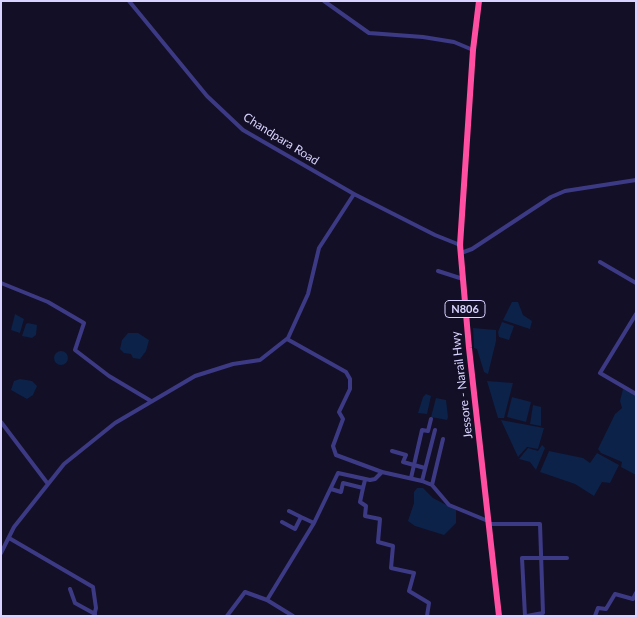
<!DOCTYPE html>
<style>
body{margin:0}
#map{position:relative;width:637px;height:617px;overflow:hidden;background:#130f26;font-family:Lato,sans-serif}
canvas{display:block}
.frame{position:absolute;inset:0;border:2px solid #d9d4ff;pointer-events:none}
</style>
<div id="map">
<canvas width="637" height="617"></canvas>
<div class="frame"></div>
</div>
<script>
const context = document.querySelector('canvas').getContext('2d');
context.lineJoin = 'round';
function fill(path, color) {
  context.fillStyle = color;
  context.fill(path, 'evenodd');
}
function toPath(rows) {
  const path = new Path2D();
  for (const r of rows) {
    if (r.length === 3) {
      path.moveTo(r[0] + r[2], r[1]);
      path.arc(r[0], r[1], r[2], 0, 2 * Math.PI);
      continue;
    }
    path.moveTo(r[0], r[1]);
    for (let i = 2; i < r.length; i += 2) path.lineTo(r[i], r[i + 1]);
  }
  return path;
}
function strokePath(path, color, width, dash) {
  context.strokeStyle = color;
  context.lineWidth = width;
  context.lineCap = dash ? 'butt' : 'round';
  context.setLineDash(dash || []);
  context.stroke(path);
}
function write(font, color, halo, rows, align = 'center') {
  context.font = font + ' Lato,sans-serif';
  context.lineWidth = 4.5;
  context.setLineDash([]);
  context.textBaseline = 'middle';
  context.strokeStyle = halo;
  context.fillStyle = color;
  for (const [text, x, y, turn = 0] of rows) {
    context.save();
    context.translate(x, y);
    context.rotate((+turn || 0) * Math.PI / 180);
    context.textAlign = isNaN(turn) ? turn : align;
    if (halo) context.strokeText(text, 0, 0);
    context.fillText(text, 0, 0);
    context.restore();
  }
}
const water = toPath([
 [512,302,518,302,523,315,532,321,530,329,503,320],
 [15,314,24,319,20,333,11,330],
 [502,322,514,326,509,340,499,337,498,332],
 [28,323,37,325,36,335,32,338,22,336,26,324],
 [473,328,496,330,496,341,488,374,484,372,477,349,474,348],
 [128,333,138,333,149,340,146,351,140,359,133,358,131,354,124,353,120,349,122,340],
 [61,358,7],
 [20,379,32,381,37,386,33,395,27,399,11,390,14,381],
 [487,381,513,383,504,418,498,418],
 [623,389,636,393,636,475,621,467,622,462,601,453,598,449,615,414,622,408,620,401],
 [426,394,431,396,427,414,418,413,423,397],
 [512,397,531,402,526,422,507,417],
 [436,398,446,400,448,417,447,420,431,417],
 [533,405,541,407,541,426,530,424],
 [501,420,544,428,538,449,527,447,518,457],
 [542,445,545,448,536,470,530,462,519,459,528,448,538,451],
 [549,451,583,458,590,463,597,453,619,465,610,483,602,482,594,496,575,484,540,472],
 [417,488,423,488,433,498,456,510,456,523,444,535,415,526,408,521,414,503,414,492]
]);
const street = toPath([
 [129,1,207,96,243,130,354,194,435,235,460,245],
 [324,1,369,33,423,37,454,42,473,50],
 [461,253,472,249,551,197,565,191,636,180],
 [600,262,636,283],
 [438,271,463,279],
 [1,283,48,302,84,323,75,350,109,376,151,401],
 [465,309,476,310],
 [636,314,600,373,636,394],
 [287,339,346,372,350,379,350,389,339,412,343,419,333,446,336,455,382,472],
 [1,422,48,484],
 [392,451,406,455,403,462,425,468],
 [411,478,422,430,428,431,431,419],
 [422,481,435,430],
 [432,485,443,439],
 [363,488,360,502,366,506,365,516,380,519,378,542,393,546,391,568,414,573,409,591,429,603,427,616],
 [331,489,341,492,343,483,363,488,365,480],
 [289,511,301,517],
 [282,522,295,529,301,517,314,523],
 [490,524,540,524,543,613,527,616],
 [9,538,93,587,96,608,94,616],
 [1,553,14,527,64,464,115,423,195,376,233,364,260,360,288,338,308,294,319,248,354,194],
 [70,589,75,603,95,614],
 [267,600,293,616],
 [227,616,245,592,267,600,314,523,338,473,370,480,375,479,382,472,422,481,432,485,449,505,488,521],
 [525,616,522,558,567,558],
 [595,616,598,608,606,609,615,594,633,599,636,593]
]);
const highway = toPath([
 [479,1,473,50,460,245,469,348,499,616]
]);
const shields = [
 [465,309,40]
];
const shieldNames = [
 ["N806",465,309]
];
const streetNames = [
 ["Chandpara Road",281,139,32],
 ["Jessore - Narail Hwy",462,385,-97]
];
fill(water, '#0c2248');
strokePath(street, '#3d3a85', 4);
strokePath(highway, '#ff4fa3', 6);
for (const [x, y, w] of shields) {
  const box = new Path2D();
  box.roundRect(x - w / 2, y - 8.5, w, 17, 4);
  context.fillStyle = '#130f26';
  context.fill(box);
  strokePath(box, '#d9d4ff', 1);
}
write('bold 11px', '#d9d4ff', null, shieldNames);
write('12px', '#d9d4ff', '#130f26', streetNames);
</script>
